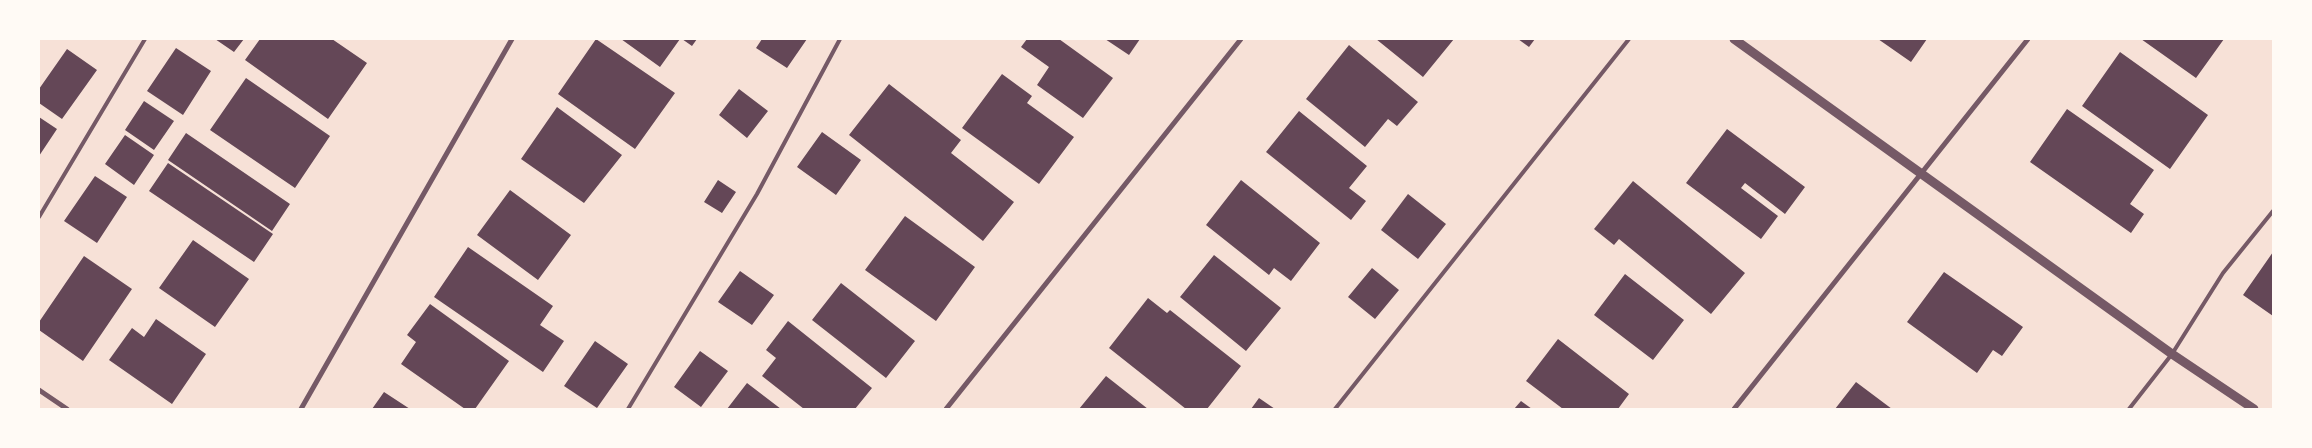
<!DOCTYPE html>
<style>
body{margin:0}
#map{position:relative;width:2312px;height:448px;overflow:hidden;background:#f7e1d7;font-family:Barlow,sans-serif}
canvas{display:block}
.frame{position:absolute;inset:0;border:40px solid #fffaf5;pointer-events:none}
</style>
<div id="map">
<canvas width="2312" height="448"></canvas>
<div class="frame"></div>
</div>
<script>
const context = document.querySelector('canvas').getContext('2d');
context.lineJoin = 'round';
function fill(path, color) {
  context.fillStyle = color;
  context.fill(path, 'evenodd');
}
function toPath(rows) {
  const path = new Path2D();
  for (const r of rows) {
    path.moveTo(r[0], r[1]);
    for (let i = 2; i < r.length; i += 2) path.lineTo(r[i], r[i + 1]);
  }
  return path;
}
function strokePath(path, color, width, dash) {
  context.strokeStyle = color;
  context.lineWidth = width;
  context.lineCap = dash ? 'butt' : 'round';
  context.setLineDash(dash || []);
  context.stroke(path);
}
const building = toPath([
 [215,39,244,39,234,52],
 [260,39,332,39,367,63,328,119,245,60],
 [596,39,675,93,635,149,558,94],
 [621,39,680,39,660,67],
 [682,39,697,39,692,46],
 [762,39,807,39,787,68,756,48],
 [1027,39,1059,39,1113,78,1083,118,1037,85,1049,67,1021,47],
 [1105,39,1140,39,1129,55],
 [1376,39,1454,39,1423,77],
 [1518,39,1535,39,1529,47],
 [1878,39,1927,39,1911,62],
 [2141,39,2224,39,2196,78],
 [1349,45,1418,102,1397,126,1388,119,1365,147,1306,99],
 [176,48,211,71,183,115,147,91],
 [67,49,97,70,62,119,39,103,39,89],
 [2120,52,2208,115,2170,169,2082,106],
 [1002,74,1032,96,1027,103,1074,137,1039,184,962,128],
 [246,78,330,136,295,188,210,130],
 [889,84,961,140,951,153,1014,202,983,241,849,135],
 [739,89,768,111,747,138,719,115],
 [144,101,174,121,154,150,125,130],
 [557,107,622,155,584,203,521,159],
 [2067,109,2154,170,2130,204,2144,214,2131,233,2030,162],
 [1299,111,1367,166,1349,188,1366,201,1351,220,1266,152],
 [39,117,57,129,39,156],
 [1727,129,1805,187,1785,214,1745,183,1741,188,1778,216,1761,239,1686,183],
 [822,132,861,160,836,195,797,167],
 [186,133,290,204,272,231,168,160],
 [125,135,154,155,134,185,105,164],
 [168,163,273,234,254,262,149,191],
 [95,176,127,197,97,243,64,221],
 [718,180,736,192,722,213,704,202],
 [1241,180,1320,243,1291,281,1274,268,1269,275,1206,225],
 [1633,181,1745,273,1711,314,1619,239,1614,245,1594,229],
 [510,190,571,235,538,280,477,235],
 [1408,194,1446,224,1418,259,1381,230],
 [905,216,975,267,936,321,865,270],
 [193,240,249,279,215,327,159,288],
 [468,247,553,306,540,325,564,341,543,372,434,297],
 [2273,252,2273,316,2243,295],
 [1214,255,1281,308,1246,351,1180,297],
 [84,256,132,289,83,361,39,330,39,322],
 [1372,268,1399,290,1375,319,1348,297],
 [740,271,774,295,752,325,718,302],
 [1944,272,2023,327,2002,356,1993,350,1977,373,1907,322],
 [1625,274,1684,320,1653,360,1594,315],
 [841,283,915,341,886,378,812,320],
 [1148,298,1167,313,1170,310,1241,366,1207,409,1186,409,1109,348],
 [430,304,509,361,475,409,465,409,401,364,416,342,407,335],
 [156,319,206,354,172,404,109,360,132,328,144,337],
 [788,321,872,388,855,409,804,409,762,376,776,358,766,350],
 [1558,339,1629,394,1618,409,1563,409,1526,381],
 [595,341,628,364,597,408,564,386],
 [700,351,728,371,701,407,674,387],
 [1106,376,1148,409,1079,409],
 [1856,382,1892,409,1835,409],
 [747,383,781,409,727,409],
 [384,392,410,409,372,409],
 [1259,398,1275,409,1251,409],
 [1521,401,1532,409,1514,409]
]);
const service = toPath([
 [39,217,145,39],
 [628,409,757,194,840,39],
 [1335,409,1629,39],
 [2129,409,2172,354,2223,273,2273,211]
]);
const minor = toPath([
 [39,390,67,409],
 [301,409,512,39],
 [946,409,1241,39],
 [1734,409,2028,39]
]);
const tertiary = toPath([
 [1734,39,2172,354,2254,409]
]);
fill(building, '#644757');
strokePath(service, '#755966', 4);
strokePath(minor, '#755966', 5);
strokePath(tertiary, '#755966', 9);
</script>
